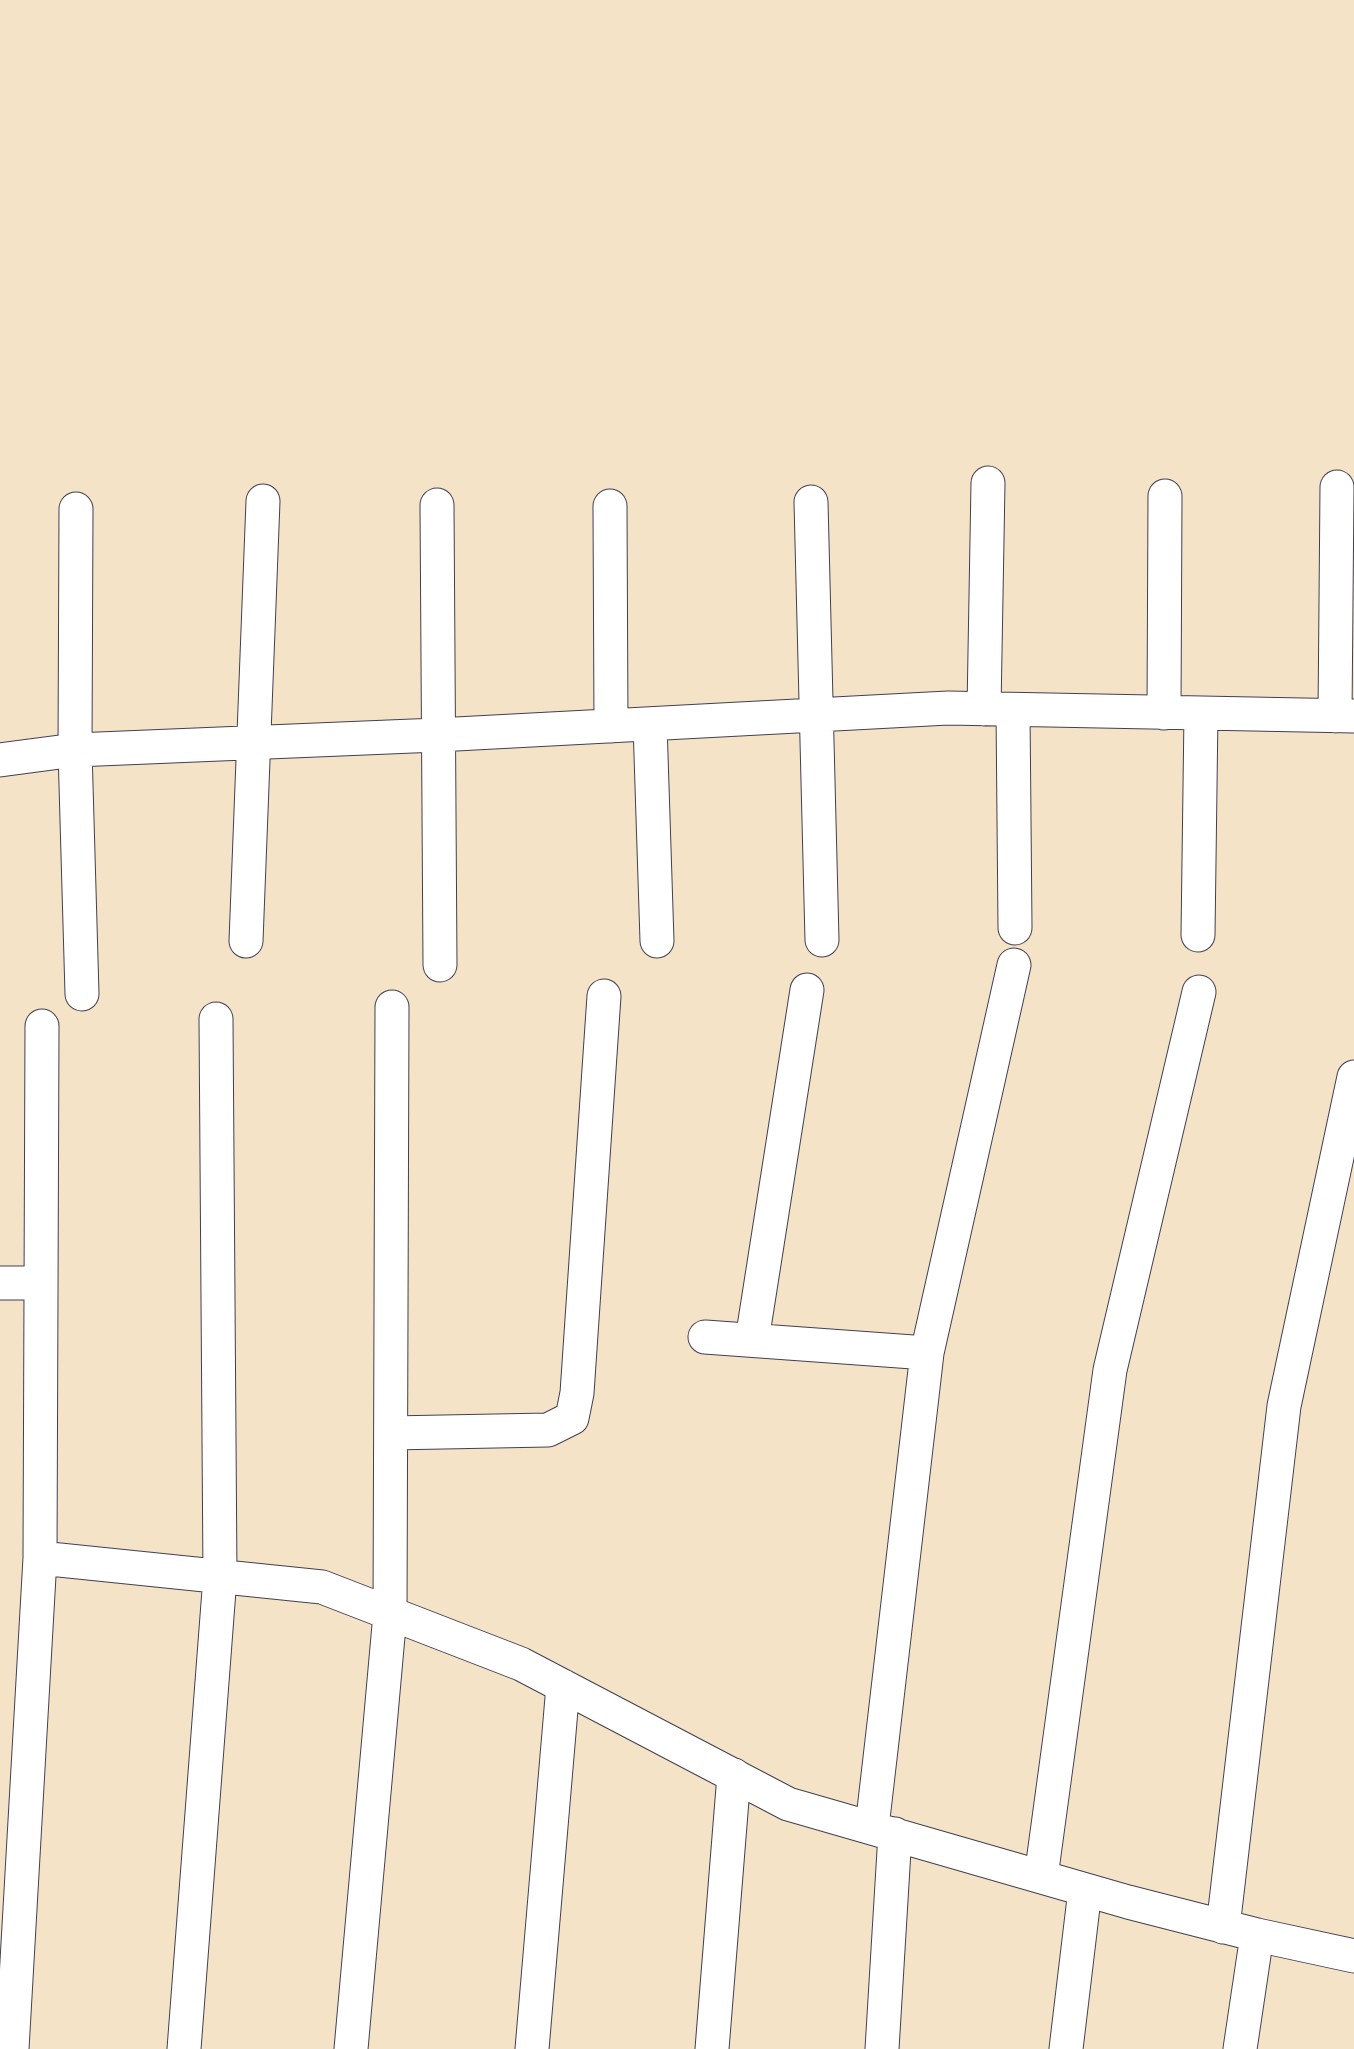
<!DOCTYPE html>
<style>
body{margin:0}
canvas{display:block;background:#f4e3c7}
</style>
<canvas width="1354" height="2049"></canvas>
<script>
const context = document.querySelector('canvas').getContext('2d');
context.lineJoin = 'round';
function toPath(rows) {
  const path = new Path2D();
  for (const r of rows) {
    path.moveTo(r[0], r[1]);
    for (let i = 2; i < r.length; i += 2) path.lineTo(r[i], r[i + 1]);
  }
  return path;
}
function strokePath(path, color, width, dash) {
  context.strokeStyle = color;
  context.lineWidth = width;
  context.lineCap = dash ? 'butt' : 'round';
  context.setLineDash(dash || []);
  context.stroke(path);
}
const minor = toPath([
 [811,502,822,940],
 [437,505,440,965],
 [610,506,611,726],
 [76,509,75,750,82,994],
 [984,709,988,483],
 [1013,710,1015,928],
 [1164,713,1165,496],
 [1335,716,1337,487],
 [650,724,657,941],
 [0,760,75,750,437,735,948,708,1354,716],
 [1198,935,1201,713],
 [246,941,263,501],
 [0,1283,41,1283],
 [705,1337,927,1353],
 [752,1340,807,990],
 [391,1433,548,1430,572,1418,577,1393,604,996],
 [40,1558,322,1587,521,1664,788,1804,1128,1902,1257,1935,1354,1956],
 [872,1827,927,1353,1014,965],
 [1041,1877,1110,1370,1199,992],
 [1223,1927,1284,1406,1354,1077],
 [12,2049,40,1558,42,1026],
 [184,2049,220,1577,216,1019],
 [351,2049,390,1614,392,1007],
 [532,2049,563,1686],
 [712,2049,734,1775],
 [882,2049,895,1834],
 [1066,2049,1085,1890],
 [1240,2049,1257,1935]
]);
strokePath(minor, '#423f50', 35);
strokePath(minor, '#fff', 33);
</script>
